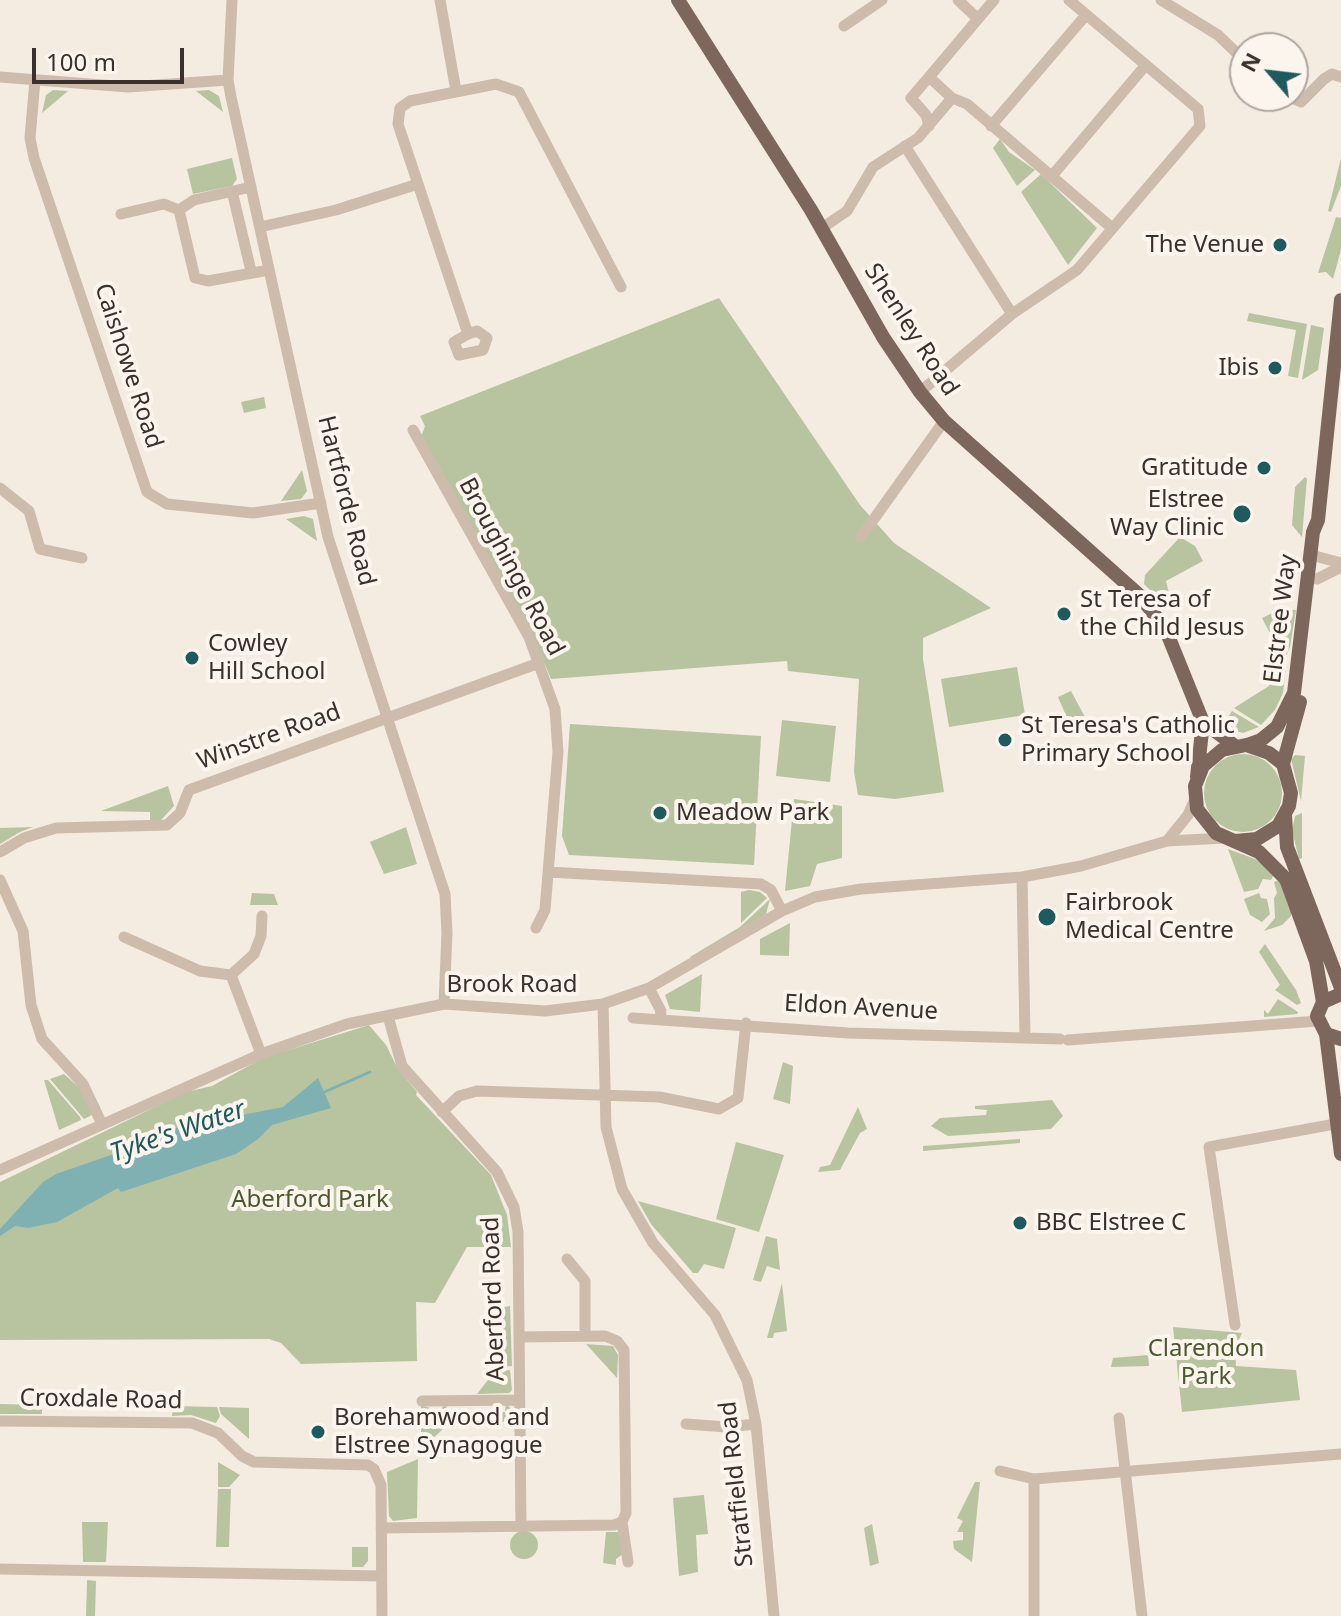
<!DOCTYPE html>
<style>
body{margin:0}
#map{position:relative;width:1341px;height:1616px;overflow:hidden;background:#f4ebe1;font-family:"Noto Sans",sans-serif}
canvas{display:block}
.north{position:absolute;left:1229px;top:32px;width:80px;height:80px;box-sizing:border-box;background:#fbf5ee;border:2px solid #aea6a0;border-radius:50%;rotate:298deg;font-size:22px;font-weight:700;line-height:32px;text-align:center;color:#3b302b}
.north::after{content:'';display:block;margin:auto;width:28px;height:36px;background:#1f5a5e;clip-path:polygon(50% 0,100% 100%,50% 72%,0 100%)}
.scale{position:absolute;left:32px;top:48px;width:152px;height:36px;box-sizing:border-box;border:4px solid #3b302b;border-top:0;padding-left:10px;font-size:24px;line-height:28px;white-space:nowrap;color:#3b302b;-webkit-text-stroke:6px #fbf5ee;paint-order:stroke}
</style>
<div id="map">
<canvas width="1341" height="1616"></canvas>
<div class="north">N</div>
<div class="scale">100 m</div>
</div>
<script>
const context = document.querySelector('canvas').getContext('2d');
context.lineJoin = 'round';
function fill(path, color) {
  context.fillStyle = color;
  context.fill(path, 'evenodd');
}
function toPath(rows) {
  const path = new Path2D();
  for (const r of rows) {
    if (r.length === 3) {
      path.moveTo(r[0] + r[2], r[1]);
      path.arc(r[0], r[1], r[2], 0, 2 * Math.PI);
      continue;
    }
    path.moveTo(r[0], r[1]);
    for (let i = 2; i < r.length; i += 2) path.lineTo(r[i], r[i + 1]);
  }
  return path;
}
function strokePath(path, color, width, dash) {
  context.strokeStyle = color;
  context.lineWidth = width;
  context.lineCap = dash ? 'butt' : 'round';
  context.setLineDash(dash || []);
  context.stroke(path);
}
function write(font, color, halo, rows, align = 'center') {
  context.font = font + ' "Noto Sans",sans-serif';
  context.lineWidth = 8;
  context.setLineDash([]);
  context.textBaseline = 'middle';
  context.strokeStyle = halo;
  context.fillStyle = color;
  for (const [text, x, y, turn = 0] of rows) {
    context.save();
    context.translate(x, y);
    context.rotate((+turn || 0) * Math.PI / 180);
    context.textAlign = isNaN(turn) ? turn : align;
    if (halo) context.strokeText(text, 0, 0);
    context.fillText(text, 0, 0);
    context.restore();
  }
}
const green = toPath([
 [53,90,68,91,42,113,46,95],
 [209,90,219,96,223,112,196,91],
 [1000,139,1009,152,1035,170,1017,186,993,148],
 [232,158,237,179,232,186,193,194,187,169],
 [1341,158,1341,186,1331,212,1328,211],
 [1041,174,1097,228,1068,265,1021,192],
 [1336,217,1341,218,1341,250,1333,279,1326,272,1318,273],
 [719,298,860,505,894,543,991,608,923,638,923,659,944,792,895,799,858,795,854,772,859,679,788,671,787,661,551,679,538,648,421,437,425,426,420,416],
 [1249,313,1307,324,1298,378,1288,376,1296,330,1247,321],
 [1311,325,1324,328,1318,370,1302,380],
 [264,397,266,408,244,413,241,402],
 [302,470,307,491,301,499,281,501],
 [1305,477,1307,479,1302,537,1292,525,1295,487],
 [304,516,313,519,317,541,286,519],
 [1180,537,1195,546,1203,561,1166,581,1169,593,1160,600,1144,584,1145,575],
 [1281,609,1296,610,1290,647,1284,660,1262,618],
 [1278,660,1286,667,1283,693,1275,710,1261,725,1234,708,1269,686],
 [1017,667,1025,715,949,727,941,679],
 [1071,691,1086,719,1071,727,1058,697],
 [1232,711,1259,727,1243,733,1222,727],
 [782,720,836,726,830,782,776,776],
 [570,724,761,736,754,865,569,855,562,836],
 [1243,793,39],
 [1295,755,1305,756,1301,801,1291,759],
 [168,786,174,806,161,820,150,820,150,812,101,811],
 [794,799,842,806,842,858,817,864,810,886,785,891],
 [1302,813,1302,858,1299,859,1292,830,1295,816],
 [33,827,20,832,0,844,0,828],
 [406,827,417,864,384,874,370,842],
 [1228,849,1255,859,1274,874,1271,880,1263,879,1258,889,1244,892],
 [1280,880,1292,910,1291,916,1282,925,1264,931,1275,918,1274,898,1277,893,1274,882],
 [749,890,760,892,767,898,741,923,741,892],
 [252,893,274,894,278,905,250,905],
 [1259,893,1261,898,1267,899,1270,914,1262,922,1250,915,1244,899],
 [770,899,766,914,693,959,690,957,740,927],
 [790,923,789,956,760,955,760,939],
 [1265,944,1296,990,1301,1003,1297,1005,1275,990,1280,985,1259,952],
 [702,974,700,1012,670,1009,665,995],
 [1278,999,1298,1012,1297,1014,1264,1017,1264,1010,1268,1014],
 [369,1025,386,1045,398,1069,417,1092,416,1095,491,1175,507,1215,511,1247,467,1247,435,1303,416,1302,417,1361,301,1364,281,1343,269,1339,0,1340,0,1182,186,1092,212,1086,263,1058],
 [783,1062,793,1066,790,1104,773,1099],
 [64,1074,82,1090,92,1115,84,1119,50,1079],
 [48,1080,80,1117,81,1120,59,1130,44,1080],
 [1052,1100,1063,1116,1051,1129,948,1136,931,1126,940,1118,986,1115,987,1110,975,1109,975,1106],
 [858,1107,867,1129,860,1133,840,1170,818,1172,820,1167,830,1165],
 [1020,1139,1020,1143,923,1151,923,1146],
 [736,1142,784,1155,759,1232,716,1219],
 [638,1201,736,1228,724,1269,704,1264,698,1273,693,1273,651,1224],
 [766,1236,777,1239,780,1270,767,1266,761,1282,753,1280],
 [782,1283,787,1331,774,1333,773,1338,767,1338],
 [510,1306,512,1366,497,1368,495,1309],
 [1173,1327,1242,1333,1235,1348,1236,1366,1296,1370,1300,1400,1182,1412],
 [586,1344,613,1346,618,1355,617,1378],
 [1148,1355,1149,1366,1111,1367,1113,1358],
 [510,1370,512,1390,509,1393,477,1394,495,1371],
 [446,1403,448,1424,421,1450,421,1405,439,1411],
 [506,1403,512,1410,510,1422,450,1421,450,1412,505,1412],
 [0,1404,42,1405,42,1414,0,1414],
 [173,1406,217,1407,220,1416,216,1423,191,1415,172,1416],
 [219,1407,249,1408,249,1439,221,1414],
 [418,1459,417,1518,393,1521,389,1516,387,1472],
 [218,1462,240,1475,229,1487,218,1487],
 [975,1482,980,1482,972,1562,954,1549,953,1541,963,1540,963,1532,957,1532,963,1521,957,1518],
 [218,1489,231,1489,229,1547,216,1547],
 [704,1495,708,1534,696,1535,698,1572,679,1576,673,1498],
 [82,1522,108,1522,106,1562,83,1562],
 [872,1524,879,1563,870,1566,864,1528],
 [524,1545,14],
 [606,1532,620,1532,623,1554,616,1559,616,1565,603,1563],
 [352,1547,368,1547,368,1561,363,1567,352,1567],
 [87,1580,96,1581,95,1616,86,1616]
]);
const water = toPath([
 [318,1078,331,1108,272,1125,258,1139,236,1154,121,1192,118,1188,57,1222,28,1228,15,1226,0,1236,0,1229,43,1182,56,1174,114,1154,125,1144,160,1131,283,1107]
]);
const stream = toPath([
 [322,1093,370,1072]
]);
const minor = toPath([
 [232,0,228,80,231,97,328,537,445,894,447,933,444,1004],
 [440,0,456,91],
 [958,0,978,19],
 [994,0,929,77,952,98,967,104,1112,228],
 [1161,0,1218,35,1245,61],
 [844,26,882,0],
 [0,77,128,87,228,80],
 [35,80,30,138,34,158,147,492,167,504,253,513,321,503],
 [1288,96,1301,102,1324,79,1332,74,1341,77],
 [929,126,926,115,911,98,929,77],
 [991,126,1086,15],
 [905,146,1012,314],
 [1051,177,1145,66],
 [232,191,251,271],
 [179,210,195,278,208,281,269,270],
 [179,210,194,200,251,187],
 [121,214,164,204,179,210],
 [260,227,336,210,418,184],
 [822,228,847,211,873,167,918,138,952,98],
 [468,334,454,342,459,355,483,350,487,338,477,331,468,334,398,124,400,108,410,101,496,84,519,92,621,287],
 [920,392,1012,314,1077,270,1200,126,1198,109,1069,0],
 [413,430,529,637,555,709,558,752,545,910,536,928],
 [0,488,29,511,40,549,82,558],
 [861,537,944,421],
 [1311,555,1341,563],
 [1317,579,1341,567],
 [1167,841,1188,815,1195,799],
 [0,852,24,838,56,828,167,825,180,813,189,790,539,663],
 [548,872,761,884,771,890,782,911],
 [1022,877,1025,1036],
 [0,880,23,931,31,1005,42,1039,83,1084,102,1124],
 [124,937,200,971,231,975,261,1054],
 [231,975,254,954,261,936,262,916],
 [649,988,661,1011,660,1019],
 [603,1004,606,1127,622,1189,653,1243,715,1315,747,1380,756,1424,774,1616],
 [388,1016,402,1066,497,1172,514,1207,518,1232,521,1527],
 [633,1018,848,1033,1060,1039],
 [1068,1040,1318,1021],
 [442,1112,459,1096,477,1091,659,1097,719,1109,738,1098,746,1023],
 [0,1170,261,1054,347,1024,444,1004,545,1011,603,1004,649,988,782,911,815,897,861,889,1022,877,1081,866,1167,841,1225,838],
 [567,1259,585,1281,585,1336],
 [1235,1325,1209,1147,1341,1123],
 [519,1337,605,1336,617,1341,624,1350,626,1513,622,1522,628,1562],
 [422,1401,519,1400],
 [1119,1418,1142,1616],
 [0,1421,192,1423,218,1433,242,1456,254,1462,368,1465,374,1469,381,1485,382,1616],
 [686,1424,727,1427,756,1424],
 [1000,1471,1034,1479,1341,1454],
 [381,1528,614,1525,622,1522],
 [0,1569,381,1576],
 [1034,1616,1034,1479]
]);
const major = toPath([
 [678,0,811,210,883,337,920,392,944,421,1139,595,1165,628,1203,722,1197,777],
 [1203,722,1235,746],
 [1247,745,1261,740,1277,727,1294,693,1313,532,1318,520,1341,300],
 [1283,764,1300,702],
 [1285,816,1287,847,1341,988],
 [1235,841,1257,839,1278,826,1289,806,1291,793,1283,764,1269,753,1246,745,1222,750,1203,766,1195,786,1197,809,1216,833,1259,852,1286,879,1316,961,1323,1002],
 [1341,994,1323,1002,1317,1016,1326,1034,1341,1039],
 [1326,1034,1341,1154]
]);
const markers = [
 [1280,245,8,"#1f5a5e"],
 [1275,368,8,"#1f5a5e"],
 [1264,468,8,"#1f5a5e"],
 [1242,514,10,"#1f5a5e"],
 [1064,614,8,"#1f5a5e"],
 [192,658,8,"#1f5a5e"],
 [1005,740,8,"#1f5a5e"],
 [660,813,8,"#1f5a5e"],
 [1047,917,10,"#1f5a5e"],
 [1020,1223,8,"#1f5a5e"],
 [318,1432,8,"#1f5a5e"]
];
const poiNames = [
 ["The Venue",1264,245,"right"],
 ["Ibis",1259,368,"right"],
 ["Gratitude",1248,468,"right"],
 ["Elstree",1224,500,"right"],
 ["Way Clinic",1224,528,"right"],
 ["St Teresa of",1080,600],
 ["the Child Jesus",1080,628],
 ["Cowley",208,644],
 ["Hill School",208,672],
 ["St Teresa's Catholic",1021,726],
 ["Primary School",1021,754],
 ["Meadow Park",676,813],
 ["Fairbrook",1065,903],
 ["Medical Centre",1065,931],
 ["BBC Elstree C",1036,1223],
 ["Borehamwood and",334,1418],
 ["Elstree Synagogue",334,1446]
];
const streetNames = [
 ["Shenley Road",911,330,57],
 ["Caishowe Road",128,366,72],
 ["Hartforde Road",346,501,76],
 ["Broughinge Road",511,567,62],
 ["Elstree Way",1281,619,-83],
 ["Winstre Road",269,737,-20],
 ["Brook Road",512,985],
 ["Eldon Avenue",861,1008,3],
 ["Aberford Road",494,1299,-92],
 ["Croxdale Road",101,1400,1],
 ["Stratfield Road",737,1484,-96]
];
const parkNames = [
 ["Aberford Park",310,1200],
 ["Clarendon",1206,1349],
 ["Park",1206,1377]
];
const waterNames = [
 ["Tyke's Water",178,1132,-19]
];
fill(green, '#b8c4a0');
fill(water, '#7fb0b2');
strokePath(stream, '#7fb0b2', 3);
strokePath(minor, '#cdbbac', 11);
strokePath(major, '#7d675c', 14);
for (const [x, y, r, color] of markers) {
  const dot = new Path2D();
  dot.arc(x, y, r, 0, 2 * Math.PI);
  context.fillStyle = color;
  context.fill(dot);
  strokePath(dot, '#fbf5ee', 3);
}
write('24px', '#3b302b', '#fbf5ee', poiNames, 'left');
write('24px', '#3b302b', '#fbf5ee', streetNames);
write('24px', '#4a5a2e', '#fbf5ee', parkNames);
write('italic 26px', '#1f5a5e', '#fbf5ee', waterNames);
</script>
